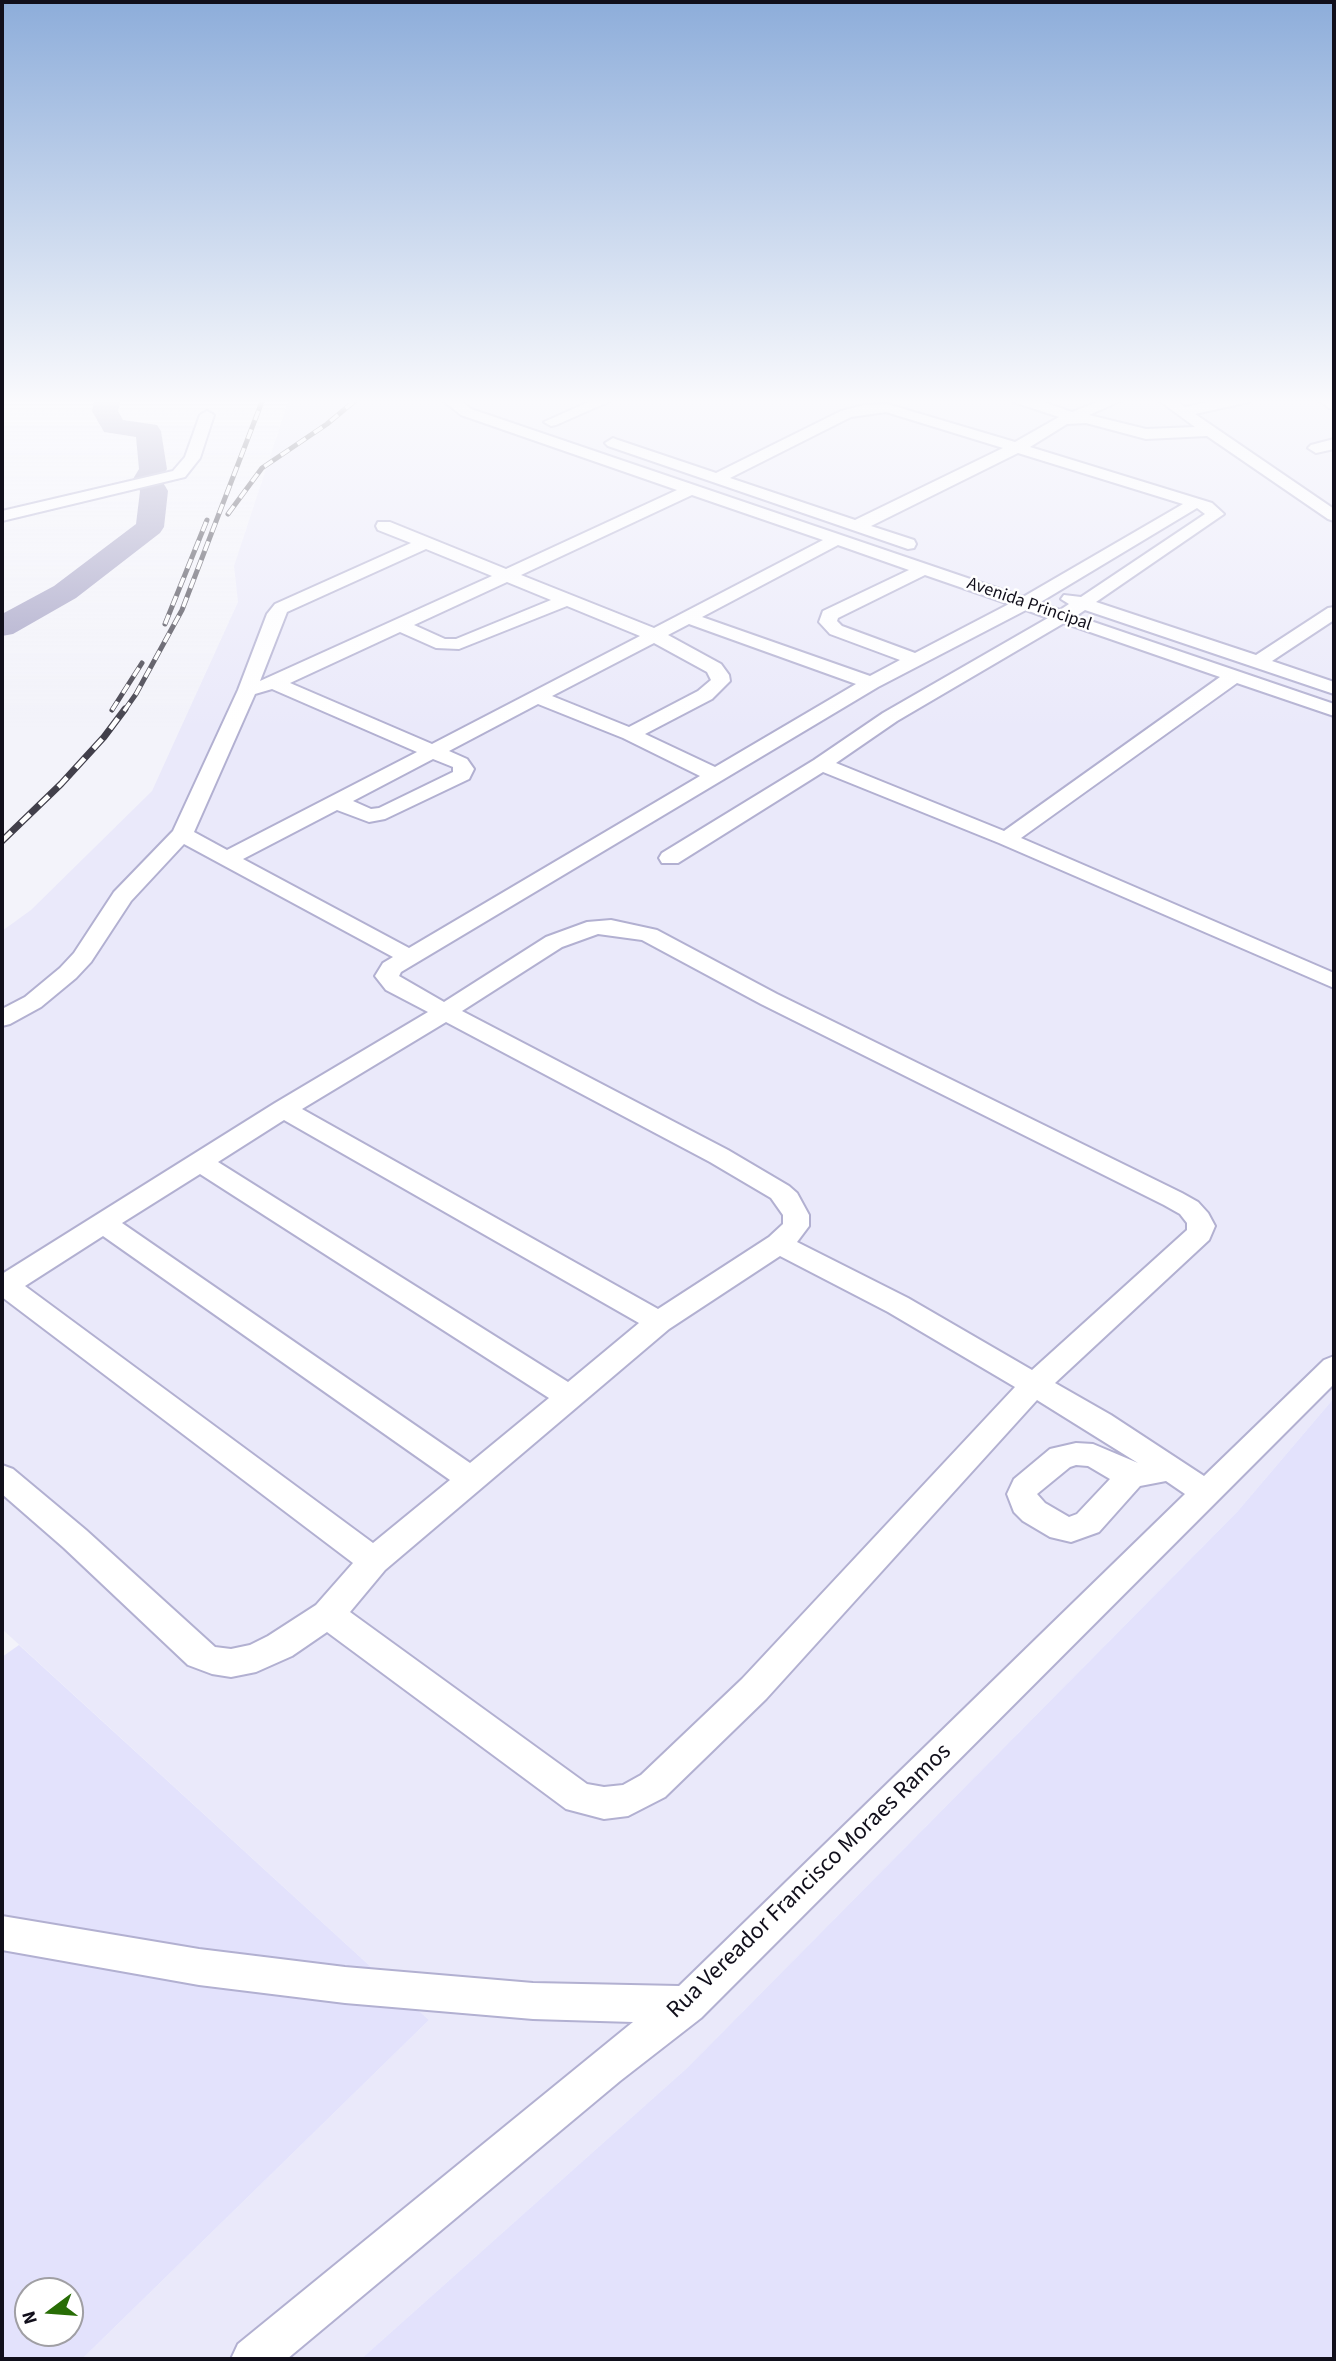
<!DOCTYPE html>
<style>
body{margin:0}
#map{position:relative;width:1336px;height:2361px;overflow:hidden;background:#f3f3fa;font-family:"Source Sans 3",sans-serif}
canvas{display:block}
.frame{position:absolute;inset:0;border:4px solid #110f1b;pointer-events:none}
.north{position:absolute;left:14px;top:2277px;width:70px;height:70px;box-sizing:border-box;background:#fff;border:2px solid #a09fa4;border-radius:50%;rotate:254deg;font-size:19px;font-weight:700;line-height:28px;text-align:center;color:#110f1b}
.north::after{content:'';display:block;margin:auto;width:24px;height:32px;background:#286d06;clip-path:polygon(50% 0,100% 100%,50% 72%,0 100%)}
</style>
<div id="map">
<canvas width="1336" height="2361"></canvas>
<div class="frame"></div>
<div class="north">N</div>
</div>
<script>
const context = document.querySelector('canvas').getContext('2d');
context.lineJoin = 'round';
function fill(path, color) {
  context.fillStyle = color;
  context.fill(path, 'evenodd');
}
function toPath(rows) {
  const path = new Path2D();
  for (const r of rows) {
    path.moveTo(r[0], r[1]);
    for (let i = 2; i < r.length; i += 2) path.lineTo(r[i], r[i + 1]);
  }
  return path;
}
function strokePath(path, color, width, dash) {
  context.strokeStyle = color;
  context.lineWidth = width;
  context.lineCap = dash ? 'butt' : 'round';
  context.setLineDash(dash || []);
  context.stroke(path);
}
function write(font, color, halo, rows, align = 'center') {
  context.font = font + ' "Source Sans 3",sans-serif';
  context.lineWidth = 5;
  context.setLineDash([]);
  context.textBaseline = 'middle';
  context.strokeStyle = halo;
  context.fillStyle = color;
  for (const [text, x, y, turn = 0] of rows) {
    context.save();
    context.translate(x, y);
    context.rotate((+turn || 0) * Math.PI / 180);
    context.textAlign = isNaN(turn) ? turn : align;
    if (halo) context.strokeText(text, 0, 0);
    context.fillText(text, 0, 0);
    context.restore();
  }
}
const built = toPath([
 [289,399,1334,399,1334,1398,1237,1512,687,2068,361,2359,82,2359,429,2020,2,1629,2,931,31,910,152,791,238,602,234,566]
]);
const green = toPath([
 [1334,1398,1334,2359,361,2359,687,2068,1237,1512],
 [19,1645,429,2020,82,2359,2,2359,2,1657],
 [28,2291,70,2291,70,2333,28,2333]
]);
const river = toPath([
 [95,399,121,399,118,411,123,420,157,425,161,431,167,469,161,479,168,491,164,527,160,533,76,598,13,634,2,636,2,614,54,586,136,524,140,491,133,479,139,469,136,437,104,432,92,411,95,399]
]);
const minor = toPath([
 [441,399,458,399,471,409,1023,597,1183,504,1018,453,871,526,914,540,916,544,914,548,908,549,608,446,605,443,613,438,618,440,716,473,841,411,864,405,887,404,1015,442,1059,417,1014,402,1012,399,1034,399,1072,412,1105,399,1125,399,1089,415,1146,429,1195,427,1157,399,1174,399,1185,407,1223,399,1251,399,1249,402,1195,414,1334,509,1334,521,1328,519,1207,436,1146,439,1086,423,1067,424,1030,447,1212,503,1224,514,1096,602,1256,655,1328,608,1334,607,1334,620,1272,661,1334,682,1334,694,1085,610,1076,616,1334,704,1334,716,1237,683,1021,838,1334,973,1334,988,999,843,823,772,678,863,662,863,659,858,662,853,814,760,883,713,1048,618,1026,610,878,687,401,972,399,976,444,1002,546,937,587,922,611,920,657,930,777,994,1182,1193,1198,1202,1208,1213,1215,1226,1209,1240,1055,1383,1111,1415,1204,1476,1324,1360,1334,1356,1334,1384,701,2018,620,2081,287,2359,231,2359,238,2344,633,2022,533,2019,345,2003,199,1985,2,1950,2,1916,199,1949,345,1967,533,1983,679,1986,1185,1494,1166,1481,1140,1486,1099,1532,1071,1542,1050,1537,1023,1521,1014,1512,1007,1494,1014,1479,1050,1449,1076,1443,1093,1444,1138,1463,1037,1400,766,1699,665,1797,628,1816,604,1819,566,1809,327,1632,292,1656,256,1672,231,1677,212,1674,188,1665,64,1548,2,1494,2,1465,13,1469,86,1530,215,1647,231,1649,250,1645,268,1636,316,1605,353,1563,2,1297,2,1274,275,1103,428,1012,386,990,375,976,383,963,393,957,184,844,131,901,91,962,76,978,41,1007,10,1024,2,1026,2,1009,25,997,60,968,74,953,114,892,173,831,238,690,267,614,275,604,411,543,378,530,376,526,378,522,390,522,506,569,677,490,461,415,441,399],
 [886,412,1003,448,855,520,730,478,851,417,886,412],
 [692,495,823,540,654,628,521,575,692,495],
 [1197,508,1205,514,1081,597,1064,595,1061,599,1069,604,1060,610,1039,603,1197,508],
 [838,545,909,570,823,611,819,622,830,634,900,660,870,676,702,617,838,545],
 [426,549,492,576,260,681,287,612,426,549],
 [925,575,1009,604,915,653,842,626,837,621,838,618,925,575],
 [507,582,551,600,456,639,445,639,414,625,507,582],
 [567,606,640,636,432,744,290,683,400,632,436,648,459,649,567,606],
 [1064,623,1220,677,1004,831,836,763,897,721,1064,623],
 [689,624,856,684,715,767,645,734,712,699,730,681,729,675,721,664,668,635,689,624],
 [654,643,707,672,711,680,698,691,629,727,552,696,654,643],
 [272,689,417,752,227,850,194,832,255,694,272,689],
 [538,704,623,738,700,776,409,948,243,859,337,810,369,822,385,819,469,779,474,769,467,759,449,751,538,704],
 [433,759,453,767,453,772,379,808,371,809,353,801,433,759],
 [598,934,642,940,761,1004,1164,1205,1180,1214,1187,1223,1187,1230,1032,1370,908,1298,797,1242,809,1226,809,1215,797,1193,789,1186,728,1150,462,1011,562,947,598,934],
 [446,1022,710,1162,771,1198,783,1215,783,1224,769,1237,658,1309,302,1109,446,1022],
 [284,1120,639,1323,568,1382,218,1162,284,1120],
 [200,1174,549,1398,470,1463,122,1223,200,1174],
 [103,1236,450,1480,373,1543,25,1286,103,1236],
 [780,1256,888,1312,1015,1387,742,1679,641,1775,623,1785,604,1787,587,1784,350,1612,385,1570,669,1329,780,1256],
 [1076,1465,1088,1466,1110,1479,1077,1514,1069,1517,1045,1503,1037,1494,1070,1467,1076,1465],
 [595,399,615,399,556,425,551,426,544,422,595,399],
 [1317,399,1334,399,1334,409,1329,408,1317,399],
 [207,411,214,415,200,458,185,477,2,521,2,511,173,471,185,457,200,415,207,411],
 [1334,439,1334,449,1316,453,1308,448,1311,445,1334,439]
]);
const railFar1 = toPath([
 [228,514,262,468,327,424,357,399],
 [165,624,207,520],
 [112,710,142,663],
 [124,711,136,694,182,610,263,399]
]);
const rail = toPath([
 [2,841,61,784,104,737,125,709]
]);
const farStreetnames = [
 ["Avenida Principal",1029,605,19]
];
const nearStreetnames = [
 ["Rua Vereador Francisco Moraes Ramos",810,1882,-44]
];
fill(built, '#eae9fa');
fill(green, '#e3e2fc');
fill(river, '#a5a2c5');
strokePath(minor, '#b2b0d1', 4);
fill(minor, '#fff');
strokePath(railFar1, '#413f4a', 5);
strokePath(rail, '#413f4a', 7);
strokePath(railFar1, '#fff', 3.5, [10]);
strokePath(rail, '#fff', 4.5, [13]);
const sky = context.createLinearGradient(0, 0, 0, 730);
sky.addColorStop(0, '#8dadda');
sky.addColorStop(0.55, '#fafafd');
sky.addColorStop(1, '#fafafd00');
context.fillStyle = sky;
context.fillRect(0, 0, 1336, 730);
write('18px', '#110f1b', '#fff', farStreetnames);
write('24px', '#110f1b', '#fff', nearStreetnames);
</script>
